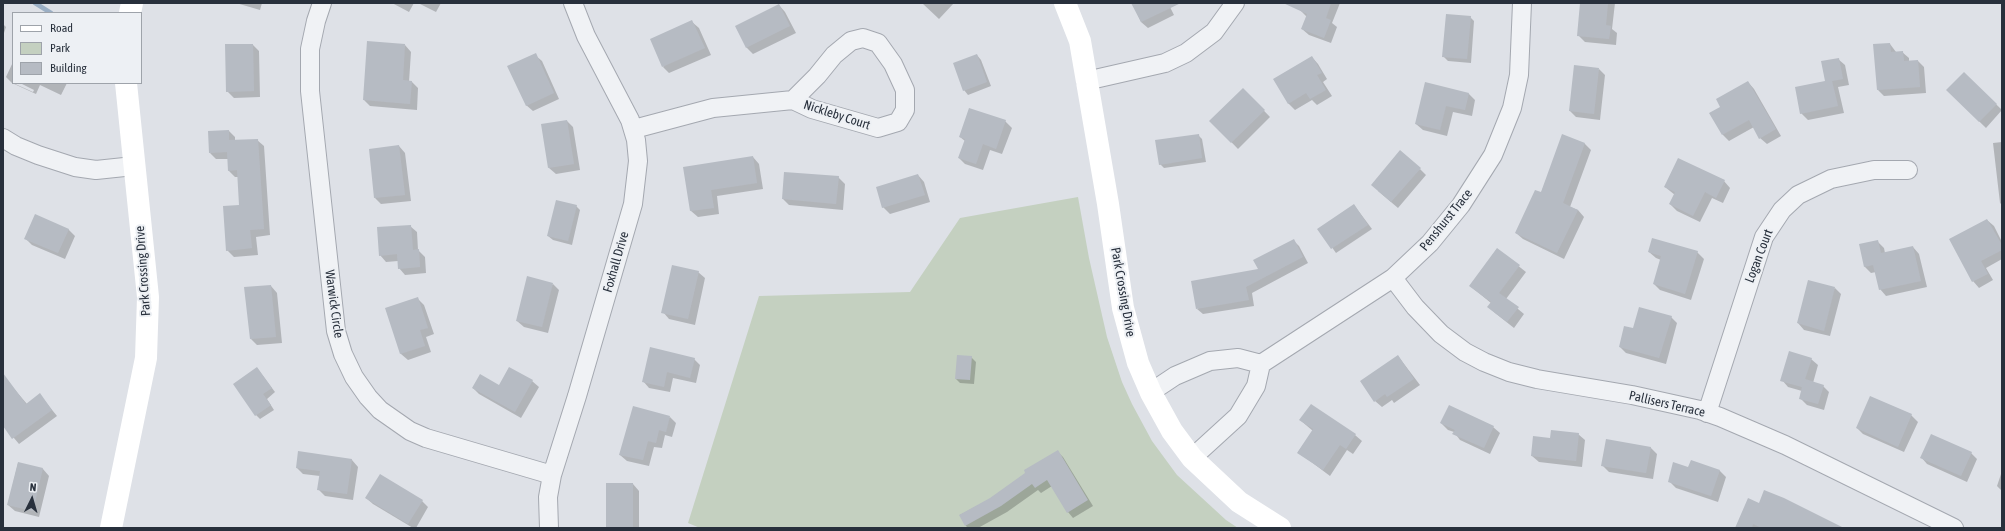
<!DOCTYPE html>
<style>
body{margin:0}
#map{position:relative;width:2005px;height:531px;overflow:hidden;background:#dee1e7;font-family:"Asap Condensed",sans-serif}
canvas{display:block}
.frame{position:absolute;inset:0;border:4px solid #28303c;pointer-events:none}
.legend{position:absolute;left:12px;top:12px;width:130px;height:72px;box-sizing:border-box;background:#edf0f4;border:1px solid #9ea3aa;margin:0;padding:5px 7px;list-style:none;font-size:12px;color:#28303c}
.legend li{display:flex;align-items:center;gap:8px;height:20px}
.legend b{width:20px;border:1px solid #9ea3aa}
.north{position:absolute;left:12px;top:479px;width:40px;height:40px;-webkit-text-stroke:3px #edf0f4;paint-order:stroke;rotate:5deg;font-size:11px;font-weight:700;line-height:16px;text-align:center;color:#28303c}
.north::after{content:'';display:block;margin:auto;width:14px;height:18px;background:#28303c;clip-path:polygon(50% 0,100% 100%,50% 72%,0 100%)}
</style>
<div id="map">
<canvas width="2005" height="531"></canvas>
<div class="frame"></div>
<ul class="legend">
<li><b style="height:5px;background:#fff"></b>Road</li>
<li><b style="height:11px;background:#c4d0c0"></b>Park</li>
<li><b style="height:11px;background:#b6bbc3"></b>Building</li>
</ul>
<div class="north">N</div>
</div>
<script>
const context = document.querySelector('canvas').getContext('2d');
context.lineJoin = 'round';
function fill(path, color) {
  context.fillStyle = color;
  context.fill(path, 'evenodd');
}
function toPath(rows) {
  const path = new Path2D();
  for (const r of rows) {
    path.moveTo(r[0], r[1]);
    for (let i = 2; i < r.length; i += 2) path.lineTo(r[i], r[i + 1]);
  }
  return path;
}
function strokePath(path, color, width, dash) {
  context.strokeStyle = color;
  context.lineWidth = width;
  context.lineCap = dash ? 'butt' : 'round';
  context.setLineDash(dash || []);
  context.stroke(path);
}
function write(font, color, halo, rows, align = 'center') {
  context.font = font + ' "Asap Condensed",sans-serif';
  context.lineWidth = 4;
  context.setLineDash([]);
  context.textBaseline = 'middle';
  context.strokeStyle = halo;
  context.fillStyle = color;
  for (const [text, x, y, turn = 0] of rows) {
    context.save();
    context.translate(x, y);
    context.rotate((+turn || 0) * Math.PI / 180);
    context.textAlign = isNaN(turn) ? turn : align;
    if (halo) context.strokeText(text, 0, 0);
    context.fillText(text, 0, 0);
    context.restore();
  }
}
const green = toPath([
 [1078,197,1089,258,1107,337,1122,382,1132,404,1152,441,1177,475,1226,520,1238,528,700,528,688,523,759,296,910,292,960,218]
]);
const shadow = toPath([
 [236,3,262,3,260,10],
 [392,3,414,3,409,12],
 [418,3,441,3,436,12],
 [922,3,954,3,939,19],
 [1132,3,1168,3,1174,15,1148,28,1141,22],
 [1303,3,1340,3,1332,23,1337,27,1331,43,1309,35,1302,29,1307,17,1300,10],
 [1581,3,1615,3,1612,29,1617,33,1616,45,1585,42,1578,35],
 [779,5,785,12,796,33,753,54,747,48,736,27],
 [1470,17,1474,21,1471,63,1448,61,1443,56],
 [692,22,699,28,711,55,669,73,663,67],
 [3,24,6,27,3,36],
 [1890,44,1896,52,1902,52,1909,58,1909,62,1918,61,1924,67,1926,93,1884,96,1878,90],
 [253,45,259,51,260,97,234,98,227,91],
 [405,45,411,52,409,82,412,82,418,88,417,110,370,106,364,100],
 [535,55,542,61,559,99,533,111,526,105],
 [977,55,981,60,991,86,968,95,964,90],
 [1312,57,1318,64,1327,79,1323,82,1332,96,1317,105,1312,100,1295,110,1288,103],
 [1838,59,1845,65,1849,85,1838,87,1844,113,1808,120,1801,113,1826,82],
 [13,62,13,83,33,92,34,90,20,83,67,83,61,95,40,85,36,94,12,83,6,77],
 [1599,69,1605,75,1600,120,1576,117,1570,111],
 [1964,73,2002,110,1986,128,1947,90],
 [1748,82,1754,89,1781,136,1767,144,1760,138,1754,127,1729,141,1723,135,1722,107],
 [1426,84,1469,94,1475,100,1472,116,1453,112,1447,136,1423,130,1416,124],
 [1243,89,1270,117,1238,149,1211,121],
 [567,121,573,127,580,170,556,174,549,168,542,125],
 [1005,121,1012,128,1002,154,990,150,983,170,965,164,959,158,965,141,960,137],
 [229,131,235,137,235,141,257,140,264,146,270,235,256,237,258,255,234,257,227,250,240,206,238,177,235,177,229,171,228,159,216,159,210,153],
 [1198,135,1202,139,1206,162,1164,168,1160,164],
 [1563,136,1585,144,1591,150,1570,207,1578,210,1584,217,1564,259,1523,239,1516,233,1541,193],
 [2002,142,2002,205,2000,203,1993,143],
 [399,146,405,153,411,201,381,204,375,198],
 [753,157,759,164,763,189,717,196,719,214,698,217,691,211,685,168],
 [1420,169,1426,175,1398,208,1378,191],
 [918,175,924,182,930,202,890,214,883,207],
 [838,177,845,184,843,210,789,205,783,199],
 [1724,181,1730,188,1723,203,1712,198,1700,222,1677,211,1670,204,1675,195,1665,187],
 [1354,205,1372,229,1336,253,1319,229],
 [576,206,580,210,572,245,553,240,548,236],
 [1987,220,1994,226,2002,242,2002,259,1986,268,1993,280,1979,288,1973,281],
 [410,226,417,232,418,250,425,257,426,273,405,275,399,268,398,261,386,262,380,255],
 [68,229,75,236,65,259,32,245,26,239],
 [1293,240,1299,246,1308,263,1252,293,1254,306,1203,314,1197,309,1259,270],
 [1877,241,1884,248,1885,253,1913,247,1919,254,1927,287,1886,296,1880,289,1876,272,1871,273,1865,267,1860,245],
 [1497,249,1526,272,1506,299,1524,314,1514,328,1495,313,1488,307,1491,303,1470,286],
 [1649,252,1697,252,1704,259,1691,300,1660,290,1654,284,1661,260,1656,258],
 [698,272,705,278,695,325,669,319,663,312],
 [553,284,559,290,548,333,524,327,517,321],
 [271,286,277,293,282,343,257,345,251,339],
 [1835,288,1841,294,1830,336,1804,330,1798,323],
 [418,299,424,305,434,334,426,337,431,352,408,360,401,354,386,309],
 [1671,317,1677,323,1666,364,1626,353,1620,347],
 [1398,356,1420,385,1394,403,1392,400,1382,407,1375,401],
 [971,357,976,362,974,384,960,383,956,379],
 [694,359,700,365,696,383,673,378,670,392,649,388,643,381],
 [1811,359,1818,365,1813,383,1823,386,1829,392,1824,410,1807,405,1800,398,1802,391,1788,387,1782,380],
 [257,368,275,392,267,399,274,410,260,419,256,415],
 [532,381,539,387,521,418,479,394,473,388],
 [10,384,27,404,40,395,57,416,19,444,3,425,3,388],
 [1911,415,1918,422,1904,452,1863,434,1857,428],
 [670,417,676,423,672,437,665,435,662,448,654,447,649,466,627,461,620,455],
 [1300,420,1355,435,1362,441,1353,454,1347,450,1330,476,1298,452,1313,431],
 [1441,423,1493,427,1500,433,1490,454,1460,440,1454,432,1448,430],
 [1578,434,1585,440,1582,467,1539,462,1532,456,1551,439],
 [1650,447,1657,454,1653,479,1609,472,1602,465],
 [1058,452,1063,457,1093,506,1073,518,1068,512,1052,486,1041,493,1038,490,1007,512,978,528,968,528,966,526,960,515,990,499],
 [1971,453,1977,459,1967,482,1927,464,1921,457],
 [352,460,358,467,353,500,325,496,318,489,320,476,303,474,297,468],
 [1691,461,1720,471,1726,477,1718,502,1676,488,1670,482,1689,468],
 [18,463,43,469,49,476,39,517,15,511,8,505],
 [2002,471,2002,491,1997,486],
 [633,484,639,491,639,528,607,528],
 [366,498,422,501,428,507,416,528,413,528,373,504],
 [1760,504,1842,528,1736,528]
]);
const stream = toPath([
 [35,3,51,13]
]);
const building = toPath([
 [1131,3,1181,3,1141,22],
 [1283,3,1331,3,1326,18,1331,20,1324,38,1301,29,1307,14],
 [1580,3,1608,3,1606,25,1611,26,1609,39,1577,36],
 [779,4,790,26,746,48,735,26],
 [1446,14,1471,16,1467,59,1442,57],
 [692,20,705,48,662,67,650,39],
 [367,41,405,44,403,80,412,81,410,104,363,100],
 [1890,43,1891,52,1903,51,1904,61,1918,60,1920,87,1877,90,1873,44],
 [225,44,253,44,254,91,226,92],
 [536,53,554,93,526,106,507,66],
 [977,54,987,82,963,91,953,63],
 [1312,56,1322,73,1317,75,1326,90,1310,99,1306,93,1288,104,1273,79],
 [1839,58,1843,79,1832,81,1838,106,1800,114,1795,87,1825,81,1821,61],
 [1574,65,1599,68,1594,114,1569,111],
 [1964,72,1997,104,1979,122,1946,90],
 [1748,81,1776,129,1759,139,1749,120,1722,135,1709,113,1720,107,1716,99],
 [1425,82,1469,93,1465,110,1446,106,1440,130,1415,124],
 [1243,88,1265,110,1231,143,1209,121],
 [969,108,1006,120,996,149,983,144,976,164,958,158,965,139,959,137],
 [567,120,574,164,548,168,541,124],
 [229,130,229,140,258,139,264,229,250,230,252,248,226,251,223,206,239,205,237,170,228,171,227,152,209,153,208,131],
 [1199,134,1202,158,1159,165,1155,140],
 [1562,134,1585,143,1563,203,1578,210,1557,253,1515,233,1535,190,1541,192],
 [399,145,405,195,374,198,369,149],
 [1400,150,1421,168,1391,202,1371,185],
 [753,156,757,183,711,190,714,208,690,211,683,167],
 [1678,158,1725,180,1716,198,1705,192,1693,216,1669,204,1675,192,1664,187],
 [784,172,839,176,836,204,782,199],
 [918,174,925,195,882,208,876,187],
 [556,200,577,205,568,241,547,236],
 [1354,204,1368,225,1331,249,1317,229],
 [35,214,69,229,58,253,24,239],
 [1987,219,2002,245,2002,250,1981,261,1988,274,1972,282,1949,239],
 [411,225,413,250,419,249,420,267,398,269,397,254,379,256,377,227],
 [1652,238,1698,251,1685,294,1653,284,1661,256,1648,252],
 [1294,239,1303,257,1246,287,1249,300,1196,309,1191,281,1258,269,1253,260],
 [1878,240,1881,253,1913,246,1921,281,1879,290,1873,265,1864,267,1859,244],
 [1497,248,1520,265,1499,293,1519,307,1507,322,1487,307,1491,302,1469,286],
 [672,265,699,271,688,319,661,313],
 [527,276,553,283,542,327,516,321],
 [1808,280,1835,287,1824,331,1797,323],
 [271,285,276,337,250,339,244,287],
 [418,297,428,328,420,330,425,346,400,354,385,308],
 [1639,307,1672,316,1659,358,1619,347,1624,326,1633,328],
 [650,347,695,358,690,378,667,372,664,387,642,382],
 [1789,351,1812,358,1805,379,1824,385,1818,404,1799,399,1802,387,1780,381],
 [957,355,972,356,970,380,955,379],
 [1398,355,1414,379,1387,397,1385,394,1374,402,1360,381],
 [257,367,272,388,263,394,271,405,255,416,233,384],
 [509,367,533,380,515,412,472,388,480,374,499,385],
 [3,373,26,404,40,393,52,410,12,439,3,426],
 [1870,396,1912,414,1898,447,1856,428],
 [1311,404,1356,434,1346,449,1340,445,1323,470,1297,453,1313,429,1299,420],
 [1449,405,1494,426,1484,448,1452,434,1455,430,1440,423],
 [633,406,670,416,666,432,659,430,656,443,648,441,643,460,619,455],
 [1551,430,1579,433,1576,461,1531,456,1533,436,1550,438],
 [1931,434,1972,452,1961,476,1920,458],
 [1606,439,1651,447,1646,473,1601,466],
 [1058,450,1088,500,1067,513,1047,480,1035,488,1032,484,1001,506,965,526,959,515,990,498,1025,473,1024,470],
 [298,451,352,459,347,494,317,490,320,471,296,468],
 [1691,460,1720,470,1711,496,1668,482,1673,462,1688,467],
 [18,462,43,468,33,511,7,505],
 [380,474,423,500,408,524,365,498],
 [606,483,633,483,633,528,606,528],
 [1764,490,1784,498,1844,528,1762,528,1753,524,1752,528,1735,528,1748,498,1759,503]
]);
const street = toPath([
 [322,3,316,21,310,49,310,91,336,331,343,354,354,377,368,397,380,410,410,431,426,438,552,475],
 [1086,81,1165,63,1186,53,1214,32,1235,3],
 [634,129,713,108,793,100,812,109,878,128,898,122,905,110,905,90,893,64,878,43,863,38,851,41,834,55,817,76,793,100],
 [3,138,16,146,38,155,75,167,96,170,134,166],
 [1393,278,1415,307,1441,334,1465,352,1484,362,1509,372,1537,379,1632,395,1700,410,1720,417,1785,445,1954,528],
 [1151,392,1175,376,1210,361,1238,358,1261,364],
 [1707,413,1764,237,1782,210,1798,195,1831,179,1874,170,1908,170],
 [1192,458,1238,416,1256,386,1261,364,1393,278,1430,243,1461,205,1493,155,1512,108,1519,75,1522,3],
 [549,528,548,497,552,475,577,396,633,204,638,161,636,140,630,120,586,36,573,3]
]);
const secondary = toPath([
 [1065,3,1080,41,1108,204,1123,308,1138,363,1151,393,1172,431,1192,458,1239,502,1280,528],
 [130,13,132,3],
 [111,528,146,358,148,297,126,83]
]);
const streetNames = [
 ["Nickleby Court",837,115,18],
 ["Penshurst Trace",1446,220,-51],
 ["Logan Court",1759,256,-69],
 ["Foxhall Drive",616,262,-74],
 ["Park Crossing Drive",143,271,-94],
 ["Park Crossing Drive",1123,292,80],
 ["Warwick Circle",334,304,82],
 ["Pallisers Terrace",1667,404,13]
];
fill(green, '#c4d0c0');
fill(shadow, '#0003');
strokePath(stream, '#9bafc5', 4.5);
fill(building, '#b6bbc3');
strokePath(street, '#a4a8b0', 20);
strokePath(street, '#f0f2f5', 18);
strokePath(secondary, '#fff', 22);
write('13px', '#28303c', '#edf0f4', streetNames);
</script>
